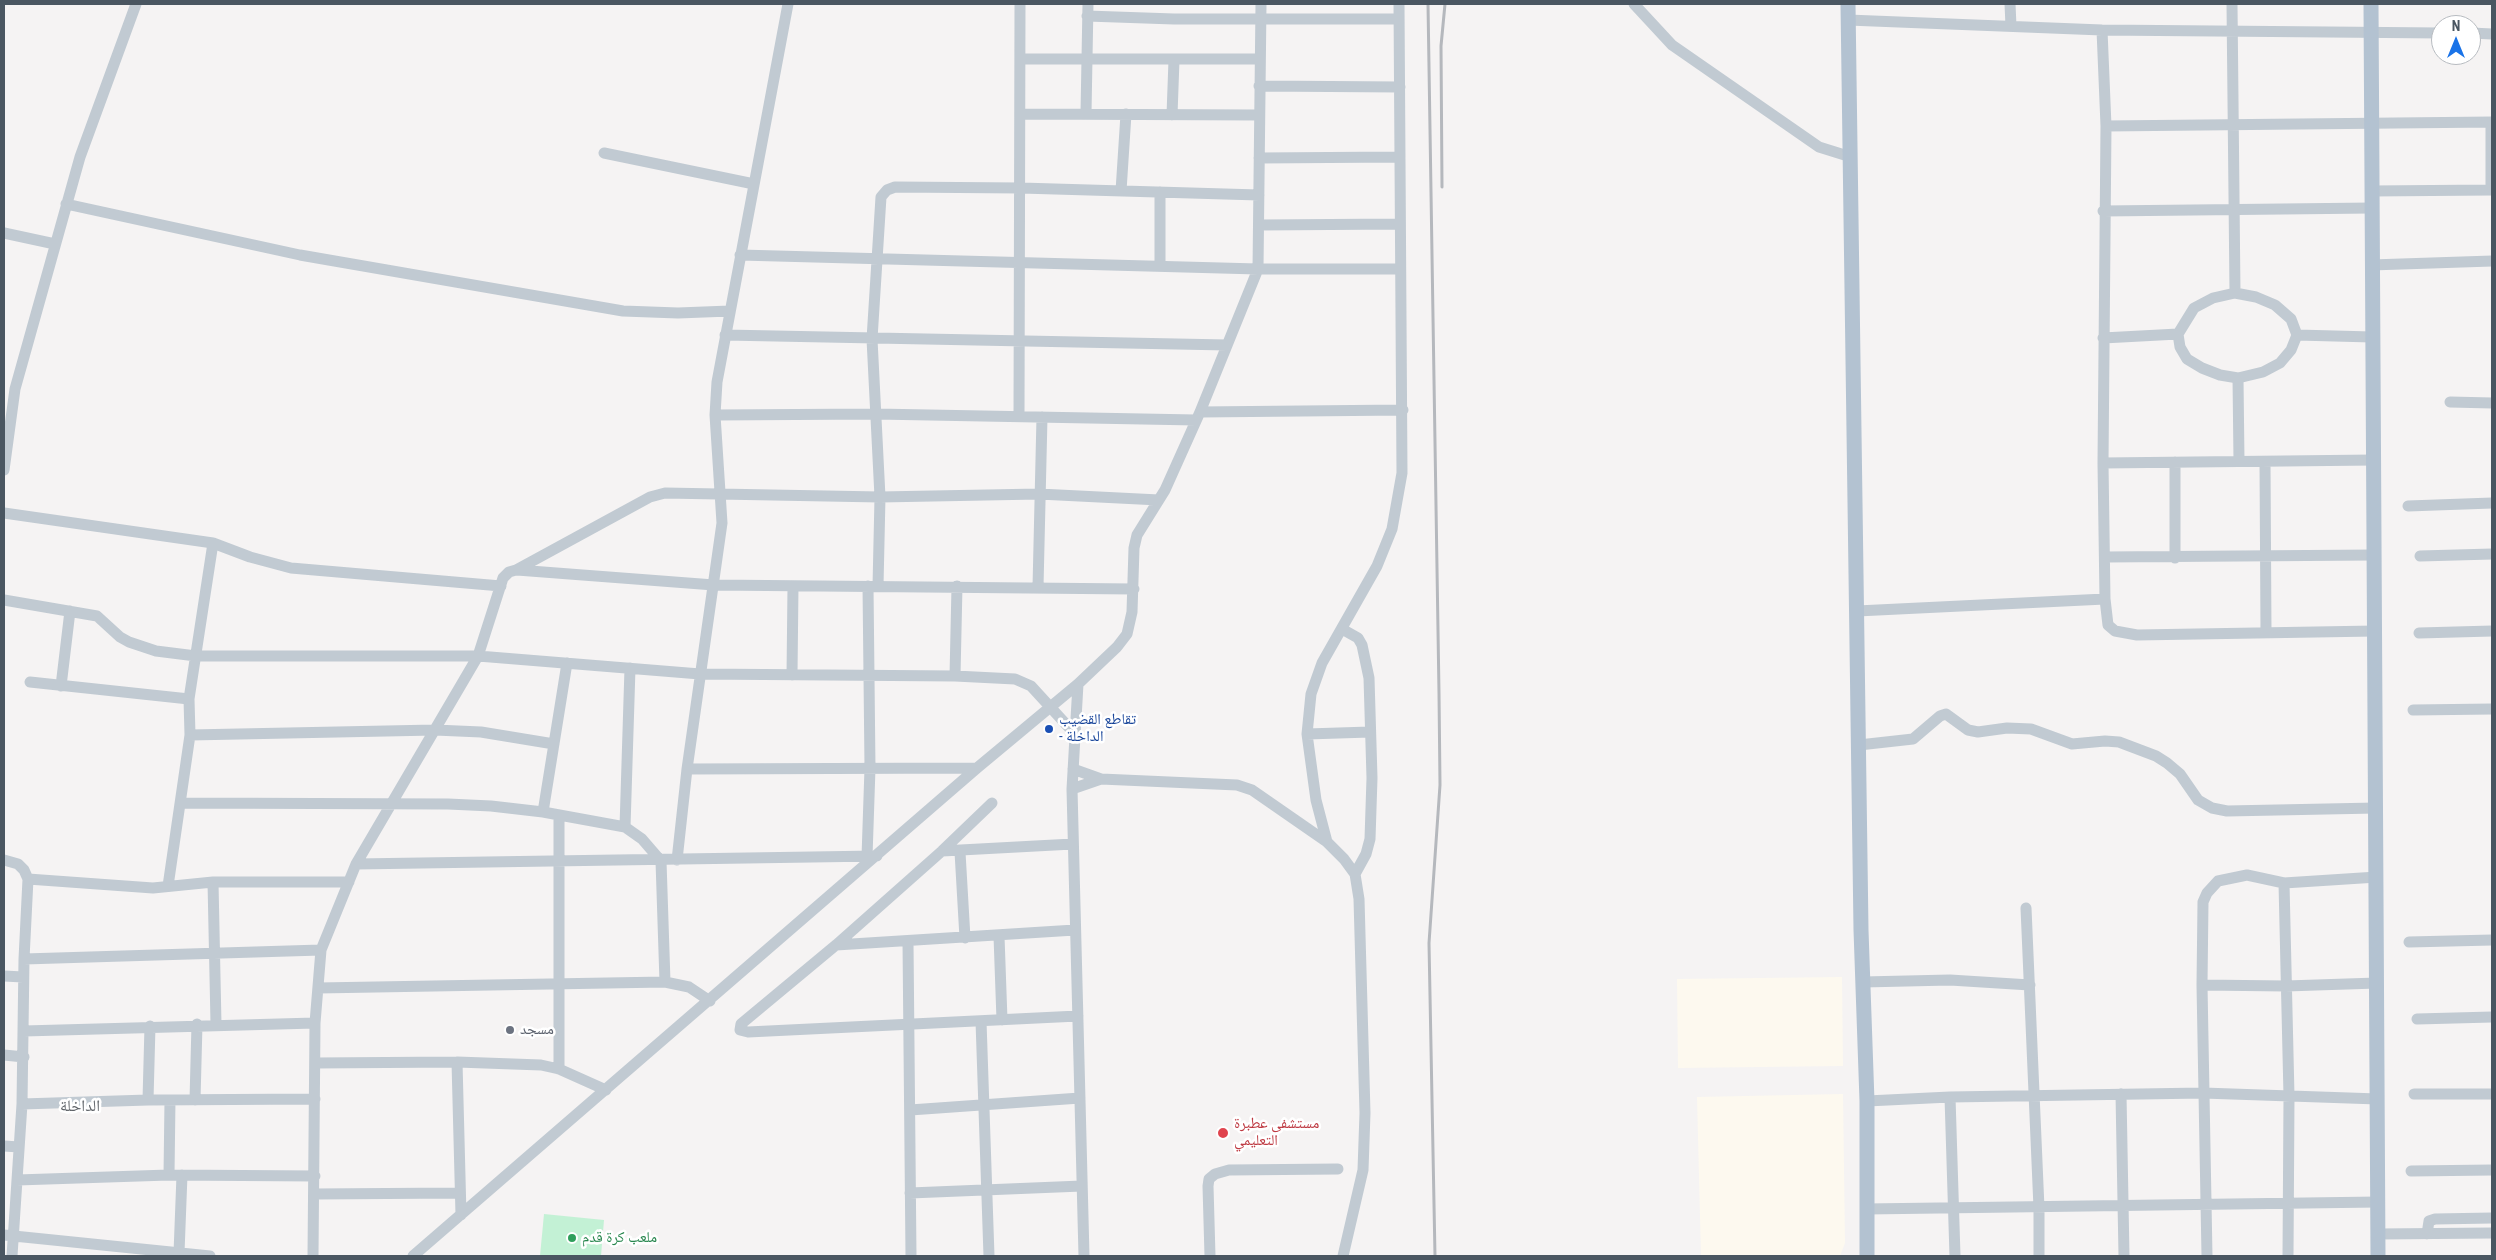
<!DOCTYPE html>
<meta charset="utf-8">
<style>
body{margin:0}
#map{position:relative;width:2496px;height:1260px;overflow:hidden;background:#f5f3f3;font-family:"Roboto Condensed",sans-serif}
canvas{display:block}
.frame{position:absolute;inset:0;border:5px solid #4a5661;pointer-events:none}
.north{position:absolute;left:2431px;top:15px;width:50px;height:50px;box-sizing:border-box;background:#fff;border:1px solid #b7bbc0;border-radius:50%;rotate:0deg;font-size:14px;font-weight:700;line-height:20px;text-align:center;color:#4a5661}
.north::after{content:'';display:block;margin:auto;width:18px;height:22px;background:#1a73e8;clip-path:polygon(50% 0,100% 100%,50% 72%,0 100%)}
</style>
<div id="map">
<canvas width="2496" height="1260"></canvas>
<div class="frame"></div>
<div class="north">N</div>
</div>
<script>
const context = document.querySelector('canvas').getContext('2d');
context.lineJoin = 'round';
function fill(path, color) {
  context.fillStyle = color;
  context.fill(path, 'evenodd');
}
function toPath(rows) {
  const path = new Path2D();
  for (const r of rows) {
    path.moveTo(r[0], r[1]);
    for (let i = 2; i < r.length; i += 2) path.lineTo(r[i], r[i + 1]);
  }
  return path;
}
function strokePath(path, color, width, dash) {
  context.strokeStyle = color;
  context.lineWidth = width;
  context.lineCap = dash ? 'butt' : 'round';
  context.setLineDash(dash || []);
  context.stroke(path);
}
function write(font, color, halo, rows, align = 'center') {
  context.font = font + ' "Roboto Condensed","Noto Naskh Arabic",sans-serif';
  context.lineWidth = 5;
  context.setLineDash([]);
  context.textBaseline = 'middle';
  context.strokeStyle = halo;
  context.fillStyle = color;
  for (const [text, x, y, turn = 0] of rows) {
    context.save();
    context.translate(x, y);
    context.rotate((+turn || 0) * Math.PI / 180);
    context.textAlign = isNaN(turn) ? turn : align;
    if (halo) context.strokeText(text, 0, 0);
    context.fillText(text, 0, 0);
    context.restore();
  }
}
const commercial = toPath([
 [1842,977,1843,1066,1678,1068,1677,979],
 [1843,1094,1845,1243,1840,1256,1701,1256,1697,1097]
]);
const green = toPath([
 [544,1214,604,1220,601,1256,540,1256]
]);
const minor = toPath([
 [1634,4,1672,45,1819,147,1851,157],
 [2010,4,2011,26],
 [2232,4,2235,293],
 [1087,16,1174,19,1399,19],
 [1848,20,2102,30,2441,33],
 [2102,30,2106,126,2103,463,2105,599,2108,625,2115,631,2137,635,2375,631],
 [2471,33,2492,34],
 [1021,59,1259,59],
 [1259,86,1400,87],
 [1086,113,1088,4],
 [1022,114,1258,115],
 [1172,115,1174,60],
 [2106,126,2492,122],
 [604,153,754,184],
 [1259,158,1399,157],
 [2491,190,2491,123],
 [1121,191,1126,114],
 [2371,191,2492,190],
 [66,204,300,255,623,311,678,313,730,311],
 [2103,211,2372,208],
 [1260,225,1400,224],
 [4,233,55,244],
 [740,255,1258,269,1400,269],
 [2371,265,2492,261],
 [1160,266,1160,192],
 [2235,293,2256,297,2275,305,2291,319,2297,335,2291,350,2280,363,2263,372,2238,378,2220,375,2202,368,2187,359,2180,347,2178,334,2194,308,2213,298,2235,293],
 [725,335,1227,345],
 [2297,335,2372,337],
 [2103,338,2178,334],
 [2238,378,2239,461],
 [2450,402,2492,403],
 [1200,412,1403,410],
 [715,415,876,414,1196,420],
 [1019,416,1020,4],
 [2175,462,2175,558],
 [2265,462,2266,632],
 [2103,463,2374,460],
 [4,470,15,389,80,157,136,4],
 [2408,506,2492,503],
 [4,513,213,543,250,557,291,568,501,586],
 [2420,556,2492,554],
 [2105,557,2374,555],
 [517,570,714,585,1134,589],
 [878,586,880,497,872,339,881,197,887,190,895,187,1021,188,1259,195],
 [1038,587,1042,417],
 [4,600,97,616,120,637,129,642,156,651,196,656,478,656,700,674,955,676,1015,679,1031,686,1074,733],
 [1857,611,2105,599],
 [1342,629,1358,638,1362,645,1369,678,1372,778,1370,839,1366,854,1355,874],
 [2419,633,2492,631],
 [792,675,793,586],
 [955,676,957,586],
 [30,682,189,699],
 [1078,684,1072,789,1084,1256],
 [61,686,70,611],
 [2413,710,2492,709],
 [1307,734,1370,732],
 [190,735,435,730,481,732,554,744],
 [1859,745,1913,739,1940,716,1946,714,1968,730,1978,732,2007,728,2031,729,2072,744,2105,741,2119,742,2156,756,2167,763,2180,774,2198,800,2212,808,2227,811,2376,808],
 [687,769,977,768],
 [1073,769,1101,779,1237,785,1252,790,1327,842,1344,859,1355,874,1359,899,1365,1113,1363,1170,1343,1256],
 [1072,789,1101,779],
 [182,803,448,804,491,806,543,812,625,827,642,839,661,861,665,982],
 [992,803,942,851,836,945,741,1024,740,1030,748,1032,1078,1016],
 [543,812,567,663],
 [625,827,630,668],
 [1327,842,1316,800,1307,734,1311,694,1322,663,1377,566,1392,529,1402,473,1399,4],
 [942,851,1073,844],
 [960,852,965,938],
 [867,857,870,768,868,586],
 [4,860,18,864,24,870,28,879,24,959,22,1104,12,1256],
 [677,860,687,769,722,523,715,415,717,382,788,4],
 [356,864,877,856],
 [28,879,153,888,213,882,349,882],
 [213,882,216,1024],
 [2284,883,2289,1096,2288,1256],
 [168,886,190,735,189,699,213,543],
 [2026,908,2039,1208,2039,1256],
 [999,936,1002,1020],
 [908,942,911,1256],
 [2409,942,2492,940],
 [836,945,1075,930],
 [24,959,321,950],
 [4,976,23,977],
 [1863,982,1950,980,2030,985],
 [2202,985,2286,986,2377,983],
 [318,988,665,982,689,987,710,1001],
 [2417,1019,2492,1017],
 [981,1021,989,1256],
 [24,1031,315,1023],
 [4,1055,24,1057],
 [457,1062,461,1215],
 [315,1063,457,1062,541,1065,559,1069,606,1090],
 [559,1069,559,815],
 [2121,1094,2124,1256],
 [2414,1094,2492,1094],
 [1950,1097,1955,1256],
 [148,1100,150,1026],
 [195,1100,197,1024],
 [1867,1101,1950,1097,2203,1093,2378,1099],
 [22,1104,148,1100,315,1099],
 [910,1110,1080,1098],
 [4,1146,19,1147],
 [2411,1171,2492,1170],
 [169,1175,170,1100],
 [17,1180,169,1175,315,1176],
 [910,1193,1082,1186],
 [314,1194,459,1193],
 [1866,1209,2378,1202],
 [2378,1234,2492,1233],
 [2427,1234,2429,1221,2435,1219,2492,1218],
 [4,1235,210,1256],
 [179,1253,182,1175],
 [313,1256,315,1023,321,950,356,864,478,656,503,578,509,572,516,570,650,497,665,493,880,497,1039,494,1159,500],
 [413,1256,977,768,1078,684,1117,647,1127,634,1132,612,1134,548,1137,535,1165,490,1200,412,1258,269,1261,4],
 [1210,1256,1208,1186,1209,1179,1215,1174,1229,1170,1338,1169],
 [2207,1256,2202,985,2203,902,2207,893,2218,881,2247,875,2284,883,2377,877]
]);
const major = toPath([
 [1848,4,1861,930,1867,1101,1867,1256],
 [2371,4,2378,1256]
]);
const rail = toPath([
 [1428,4,1439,693,1440,785,1429,943,1435,1256],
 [1442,187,1441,46,1445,4]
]);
const markers = [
 [1049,729,5,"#1a4fb4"],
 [510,1030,5,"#6b7280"],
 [1223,1133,6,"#e0444e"],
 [572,1238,5,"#2e9e5b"]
];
const transitNames = [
 ["تقاطع القضيب",1059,720],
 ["- الداخلة",1059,737]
];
const worshipNames = [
 ["مسجد",520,1030]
];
const healthNames = [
 ["مستشفى عطبرة",1234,1124],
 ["التعليمي",1234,1141]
];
const leisureNames = [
 ["ملعب كرة قدم",582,1238]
];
const neighbourhoodNames = [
 ["الداخلة",80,1107]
];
fill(commercial, '#fdf9ef');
fill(green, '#c3f1d5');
strokePath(minor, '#c1cad2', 11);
strokePath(major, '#b3c2d1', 15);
strokePath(rail, '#b5b8bd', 3);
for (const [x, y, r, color] of markers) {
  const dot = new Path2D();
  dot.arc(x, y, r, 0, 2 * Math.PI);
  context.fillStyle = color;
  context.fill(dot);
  strokePath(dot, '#fff', 2);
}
write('15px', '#164399', '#fff', transitNames, 'left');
write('15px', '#5b616d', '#fff', worshipNames, 'left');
write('15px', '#be3a42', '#fff', healthNames, 'left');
write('15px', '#27864d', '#fff', leisureNames, 'left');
write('16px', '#5f6368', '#fff', neighbourhoodNames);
</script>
